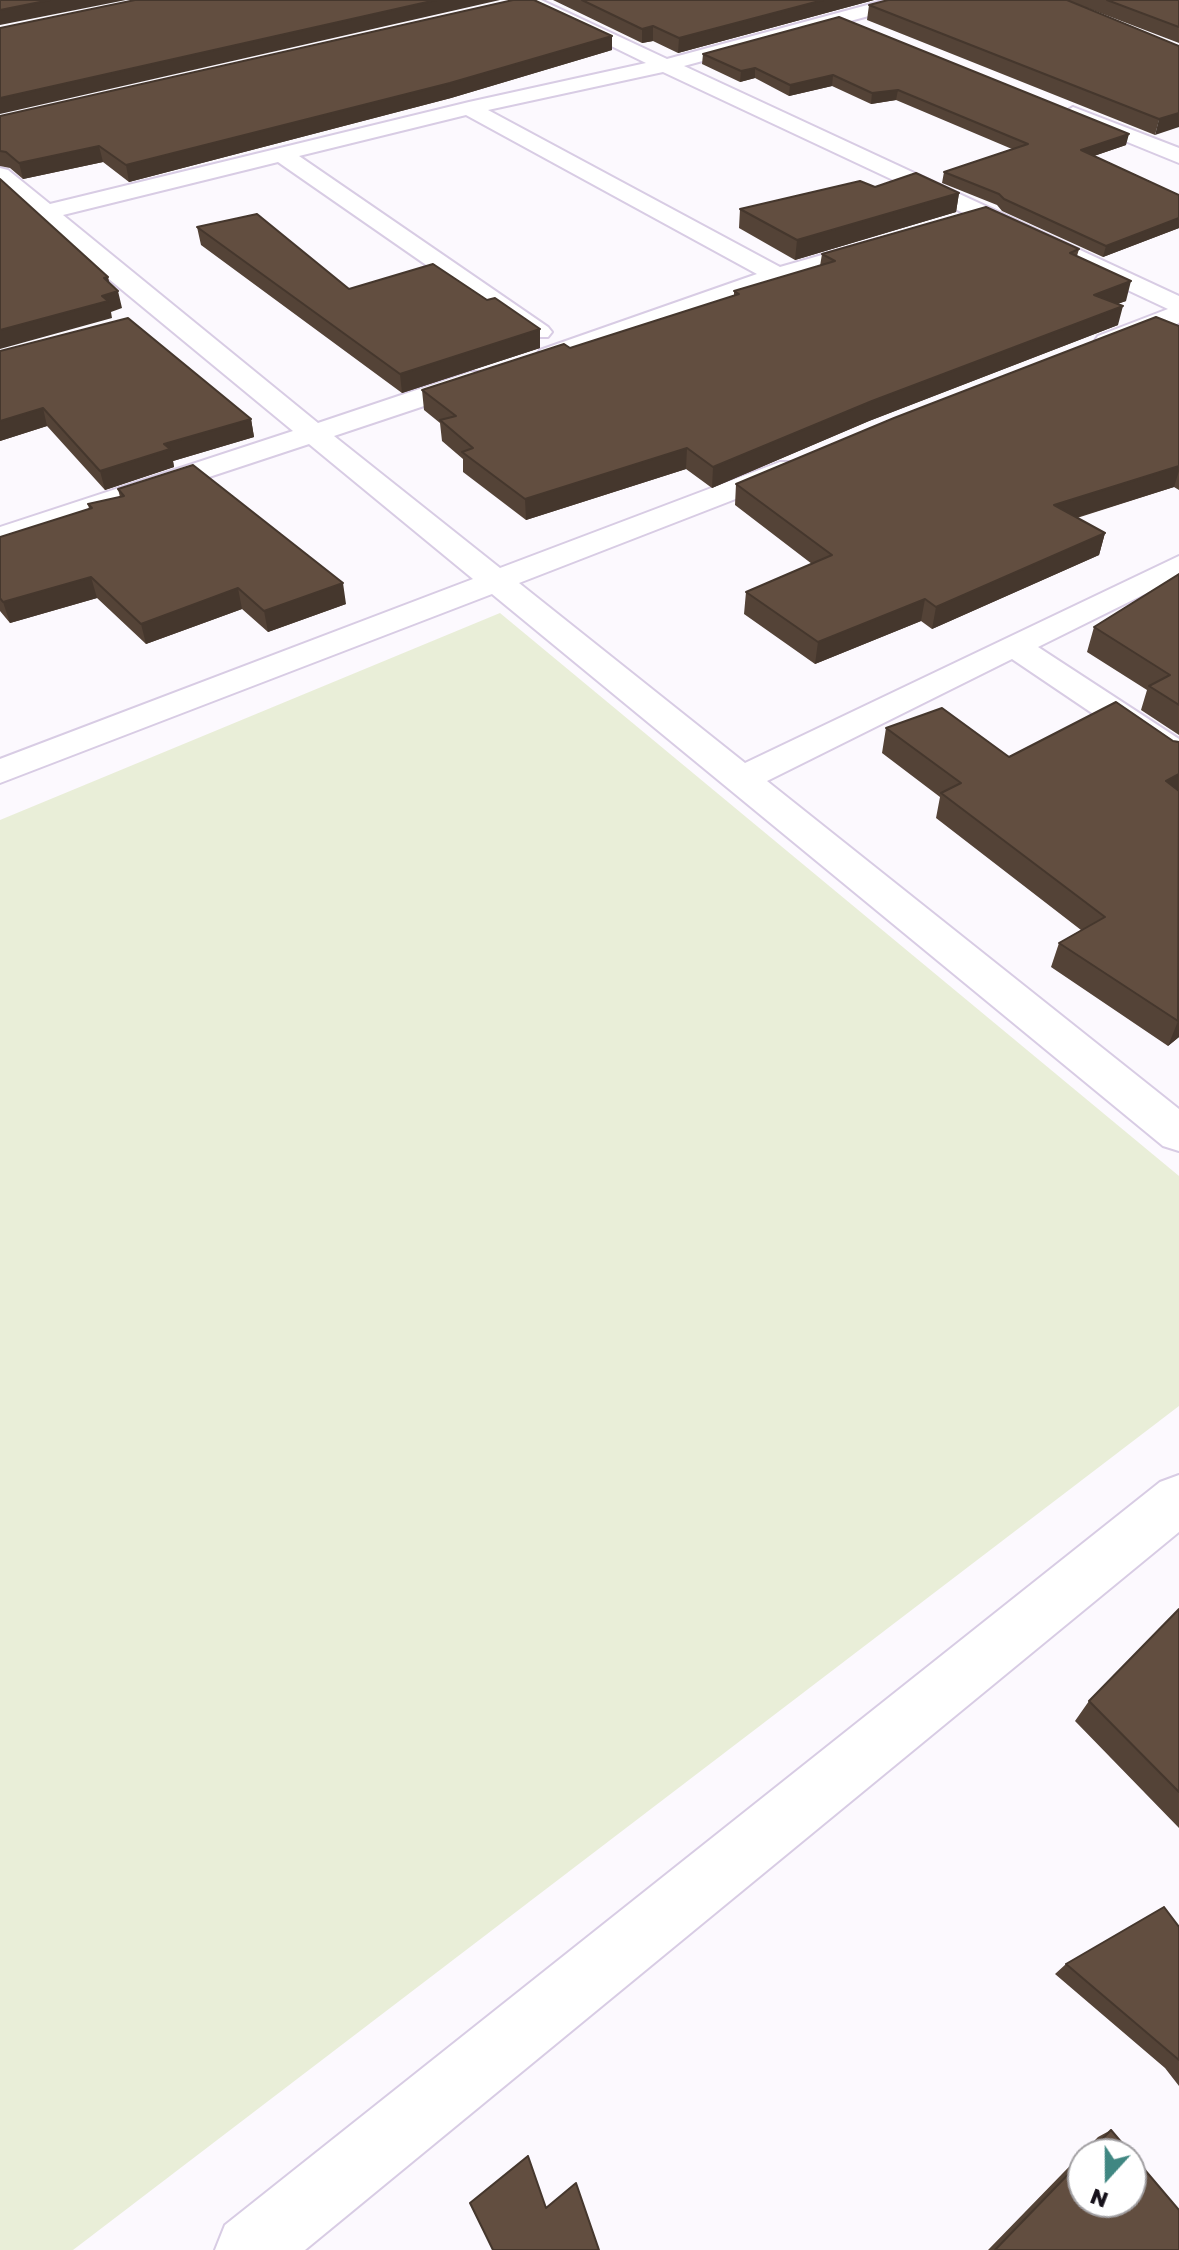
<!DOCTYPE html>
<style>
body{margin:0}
#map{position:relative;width:1179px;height:2250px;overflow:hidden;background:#fcf9fe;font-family:"Golos Text",sans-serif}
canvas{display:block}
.north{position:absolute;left:1067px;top:2138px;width:80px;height:80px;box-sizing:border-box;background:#fff;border:2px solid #a2a0a3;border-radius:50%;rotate:201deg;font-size:22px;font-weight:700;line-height:32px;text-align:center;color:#16111a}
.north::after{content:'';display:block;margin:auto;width:28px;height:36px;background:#408782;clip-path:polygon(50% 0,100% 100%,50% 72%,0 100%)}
</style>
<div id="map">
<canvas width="1179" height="2250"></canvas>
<div class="north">N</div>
</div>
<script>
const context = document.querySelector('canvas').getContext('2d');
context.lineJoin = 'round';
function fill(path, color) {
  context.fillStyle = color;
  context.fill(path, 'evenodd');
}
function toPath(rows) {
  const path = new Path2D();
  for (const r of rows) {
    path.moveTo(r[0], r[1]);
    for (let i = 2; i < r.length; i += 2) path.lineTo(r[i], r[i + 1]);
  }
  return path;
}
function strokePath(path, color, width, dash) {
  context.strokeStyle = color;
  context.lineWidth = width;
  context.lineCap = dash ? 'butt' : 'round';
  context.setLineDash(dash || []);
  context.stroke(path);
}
const green = toPath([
 [500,613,1179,1176,1179,1406,73,2250,0,2250,0,820]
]);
const minor = toPath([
 [517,0,541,0,667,59,886,0,916,0,913,4,684,66,1179,296,1179,323,1116,348,1098,348,1094,342,1098,336,1168,309,663,72,488,110,780,267,878,239,886,241,890,246,886,251,786,280,549,364,540,362,536,356,540,350,757,274,466,115,299,156,548,327,552,332,548,337,530,337,278,162,63,215,318,423,470,372,490,372,493,378,490,384,334,436,500,568,780,462,800,462,804,468,800,474,519,583,745,763,1179,556,1179,577,1038,647,1179,739,1179,766,1166,763,1012,659,767,781,1179,1109,1179,1151,1163,1146,492,594,0,783,0,759,473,579,309,444,0,546,0,527,293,431,35,218,0,186,0,168,8,170,50,204,469,102,646,63,517,0],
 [1073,107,1179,148,1179,163,1066,117,1063,113,1073,107],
 [1179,1475,1179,1532,305,2250,215,2250,225,2225,1160,1482,1179,1475]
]);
const wall = toPath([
 [553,0,874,0,678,53,653,41,642,43],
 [888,0,1179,0,1179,43,1082,6,1179,46,1155,135,867,20,869,5],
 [839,17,1126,145,1094,156,1179,195,1179,228,1103,257,1002,211,997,205,942,183,944,172,1012,149,896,100,871,104,832,86,789,96,755,78,740,82,702,64,703,54],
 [612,50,451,98,129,182,103,162,23,179,10,168,0,166,0,116],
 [875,187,959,193,956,212,795,260,739,228,740,209],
 [197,227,349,289,540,329,540,348,402,393,201,245],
 [1079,249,1077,256,1126,301,1117,304,1118,325,869,421,712,488,686,469,526,520,463,472,463,459,442,441,440,423,424,410,422,390,570,348,734,296,734,291,820,266,822,254],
 [1179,326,1179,490,1174,487,1077,518,1105,533,1099,555,932,629,921,621,815,664,744,614,746,592,812,564,735,505,736,484],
 [0,351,251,419,254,437,173,461,174,467,105,490,47,426,0,441],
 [118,489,346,604,268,632,242,609,146,644,97,598,10,623,0,611,0,537,89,509,88,504,120,497],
 [1179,574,1179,735,1141,710,1147,690,1087,652,1094,627],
 [886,728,1009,757,1173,741,1179,1037,1168,1046,1051,967,1059,943,1081,930,936,818,940,797,882,753],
 [1179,1609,1179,1828,1075,1721,1089,1701],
 [1179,1927,1179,2086,1165,2068,1055,1974,1066,1964],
 [1111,2130,1179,2210,1179,2250,988,2250,1098,2137],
 [1083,2154,1131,2154,1131,2202,1083,2202]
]);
const shadedWall = toPath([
 [50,0,126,0,0,25,0,10],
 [436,0,500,0,0,114,0,98],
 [823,0,874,0,678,53,679,38],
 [653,26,653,41,642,43,642,29],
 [612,36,612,50,451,98,129,182,126,165],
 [755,68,755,78,740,82,741,71],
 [833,75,832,86,789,96,790,85],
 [898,90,896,100,871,104,872,93],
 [1179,113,1179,127,1155,135,1159,119],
 [1129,134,1126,145,1079,161,1081,150],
 [99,146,103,162,23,179,19,163],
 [959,193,956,212,795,260,797,240],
 [1179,218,1179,228,1103,257,1106,246],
 [108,277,112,293,118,291,122,308,111,312,112,318,0,349,0,330,102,296,104,278],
 [1131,281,1126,301,1089,314,1094,295],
 [1123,306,1118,325,869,421,712,488,713,467,872,401],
 [540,329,540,348,402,393,400,374],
 [43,408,47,426,0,441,0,421],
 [251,419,254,437,173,461,174,467,105,490,100,471,164,444],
 [687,448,686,469,526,520,525,499],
 [1179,466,1179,471,1174,487,1049,526,1054,505],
 [1105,533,1099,555,932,629,936,607],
 [91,577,97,598,10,623,3,602],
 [343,583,346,604,268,632,264,611],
 [238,588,242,609,146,644,141,624],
 [925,599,921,621,815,664,818,642],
 [1179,774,1179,794,1166,781],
 [1178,1021,1179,1021,1179,1037,1168,1046]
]);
const building = toPath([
 [0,0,50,0,0,10,0,0],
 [135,0,436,0,0,98,0,28,135,0],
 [513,0,534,0,612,36,450,83,126,165,99,146,19,163,6,152,0,151,0,116,513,0],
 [582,0,823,0,679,38,653,26,642,29,582,0],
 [888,0,1067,0,1179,46,1179,113,1159,119,869,5,888,0],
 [1107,0,1179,0,1179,27,1107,0],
 [839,17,1129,134,1081,150,1179,195,1179,218,1106,246,1004,199,999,194,944,172,1028,144,898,90,872,93,833,75,790,85,755,68,741,71,703,54,839,17],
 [916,173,959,193,797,240,740,209,860,181,875,187,916,173],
 [0,179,108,277,104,278,118,291,102,296,108,301,0,330,0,179],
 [986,207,1079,249,1070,253,1131,281,1094,295,1123,306,872,401,713,467,687,448,525,499,462,452,473,448,440,420,456,416,422,390,564,344,570,348,739,294,734,291,835,261,822,254,986,207],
 [257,214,349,289,433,264,487,300,495,298,540,329,400,374,197,227,257,214],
 [1156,317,1179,326,1179,466,1054,505,1105,533,936,607,925,599,818,642,746,592,832,555,736,484,894,418,1156,317],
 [128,318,251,419,164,444,170,449,100,471,43,408,0,421,0,351,128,318],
 [193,465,343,583,264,611,238,588,141,624,91,577,3,602,0,598,0,537,92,508,88,504,124,496,118,489,193,465],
 [1179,574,1179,705,1149,686,1170,675,1094,627,1179,574],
 [1116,702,1173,741,1179,742,1179,774,1166,781,1179,791,1178,1021,1059,943,1105,917,941,793,961,783,886,728,942,708,1009,757,1116,702],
 [1179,1609,1179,1792,1089,1701,1179,1609],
 [1164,1907,1179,1927,1179,2060,1066,1964,1164,1907],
 [1111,2130,1179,2210,1179,2250,995,2250,1083,2159,1083,2202,1131,2202,1131,2154,1088,2154,1111,2130],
 [528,2156,546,2208,576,2183,599,2250,493,2250,470,2203,528,2156]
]);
fill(green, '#e9eed8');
strokePath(minor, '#d8cce4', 4);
fill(minor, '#fff');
fill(wall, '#544337');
fill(shadedWall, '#45372d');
fill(building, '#624e40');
strokePath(building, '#45372d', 2);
</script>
